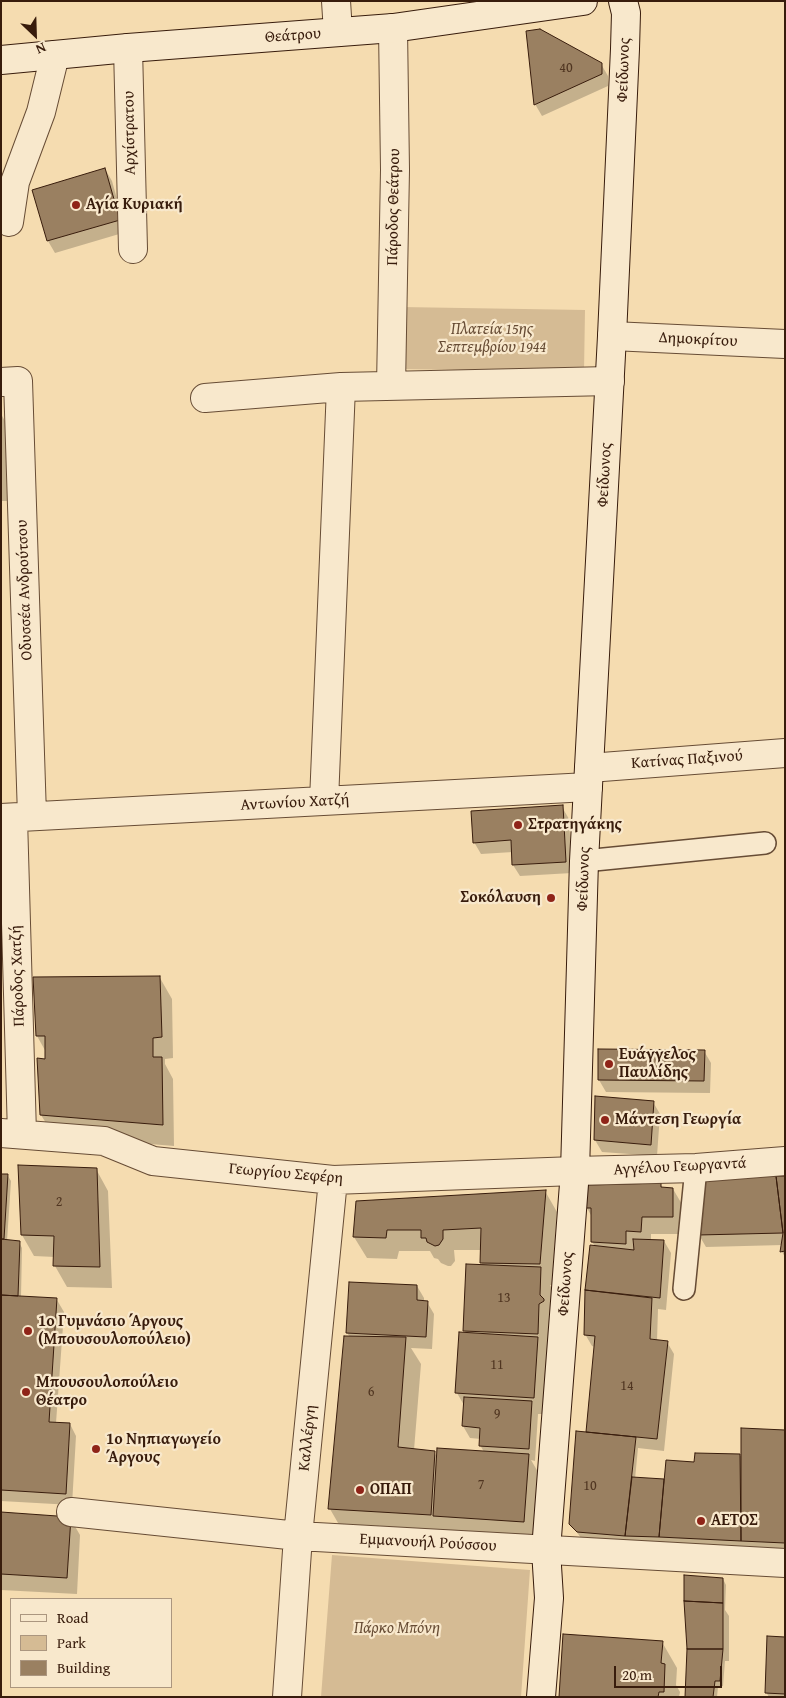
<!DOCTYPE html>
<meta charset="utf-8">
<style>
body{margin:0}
#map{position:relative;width:786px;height:1698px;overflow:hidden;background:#f5dcb0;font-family:"Gentium Book Plus",serif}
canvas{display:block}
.frame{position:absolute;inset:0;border:2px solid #381c0c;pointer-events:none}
.legend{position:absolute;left:10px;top:1598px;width:162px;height:90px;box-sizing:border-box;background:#f8e8cc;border:1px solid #ab967f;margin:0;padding:6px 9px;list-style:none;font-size:15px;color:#381c0c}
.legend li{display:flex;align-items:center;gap:10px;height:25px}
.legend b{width:25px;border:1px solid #ab967f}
.north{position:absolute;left:10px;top:10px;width:50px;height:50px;-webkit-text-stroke:4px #f8e8cc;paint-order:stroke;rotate:156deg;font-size:14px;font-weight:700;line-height:20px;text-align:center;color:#381c0c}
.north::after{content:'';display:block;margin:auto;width:18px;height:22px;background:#381c0c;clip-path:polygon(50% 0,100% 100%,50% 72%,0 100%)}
.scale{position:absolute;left:614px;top:1666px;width:108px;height:22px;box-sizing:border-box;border:2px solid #381c0c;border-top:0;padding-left:6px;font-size:15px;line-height:18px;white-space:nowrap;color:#381c0c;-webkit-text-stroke:4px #f8e8cc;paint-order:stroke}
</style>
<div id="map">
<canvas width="786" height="1698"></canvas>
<div class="frame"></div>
<ul class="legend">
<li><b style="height:6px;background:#f8e8cc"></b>Road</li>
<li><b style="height:14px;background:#d5bb94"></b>Park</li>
<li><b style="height:14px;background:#9a8061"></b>Building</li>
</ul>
<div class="north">N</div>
<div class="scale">20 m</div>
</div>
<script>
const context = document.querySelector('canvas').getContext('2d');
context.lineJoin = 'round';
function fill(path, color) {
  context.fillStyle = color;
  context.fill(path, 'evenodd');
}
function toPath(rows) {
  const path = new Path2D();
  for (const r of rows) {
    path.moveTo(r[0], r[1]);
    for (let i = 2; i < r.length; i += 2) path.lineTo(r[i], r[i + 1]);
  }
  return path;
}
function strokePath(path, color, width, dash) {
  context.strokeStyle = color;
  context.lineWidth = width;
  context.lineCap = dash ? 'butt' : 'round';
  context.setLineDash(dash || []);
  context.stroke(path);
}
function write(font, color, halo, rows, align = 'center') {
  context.font = font + ' "Gentium Book Plus",serif';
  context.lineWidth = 4.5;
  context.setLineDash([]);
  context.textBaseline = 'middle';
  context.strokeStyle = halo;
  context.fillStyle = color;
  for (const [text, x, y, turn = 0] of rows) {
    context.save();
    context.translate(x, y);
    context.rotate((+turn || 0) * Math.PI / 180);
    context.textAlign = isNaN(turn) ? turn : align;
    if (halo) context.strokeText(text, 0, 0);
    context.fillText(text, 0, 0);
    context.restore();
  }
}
const green = toPath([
 [401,307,585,310,584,372,400,369],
 [332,1555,530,1570,521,1697,321,1697]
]);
const shadow = toPath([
 [601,64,608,76,608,86,542,116,535,104],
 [105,169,112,181,126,232,55,253,48,241,33,190],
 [1,414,6,423,7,501,1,501],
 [562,807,569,819,572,873,520,876,513,865,513,852,481,854,474,842],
 [160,978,172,999,173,1058,165,1059,165,1064,173,1079,174,1146,54,1136,41,1115,46,1052,37,1036],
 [704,1051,711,1063,710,1093,606,1092,599,1080],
 [653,1102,660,1114,657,1156,602,1152,595,1140],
 [96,1169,108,1191,112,1288,67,1287,55,1266,55,1257,34,1256,22,1235],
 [1,1175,8,1176,11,1181,7,1241,19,1242,22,1248,21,1297,57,1300,64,1312,56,1423,70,1424,76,1436,72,1505,1,1501],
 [785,1178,785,1257,782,1252,783,1245,706,1247,699,1235],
 [660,1184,663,1189,673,1189,683,1206,682,1234,651,1234,651,1240,664,1241,671,1253,666,1310,658,1309,657,1341,667,1342,674,1354,664,1451,638,1448,635,1479,663,1481,665,1484,695,1464,696,1454,742,1456,785,1431,785,1564,581,1538,571,1524,587,1433,595,1347,592,1346,585,1334,587,1290,592,1246,595,1246,592,1242,592,1217,587,1208],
 [545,1191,557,1212,552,1285,550,1285,552,1289,550,1354,547,1354,544,1414,538,1414,535,1461,531,1460,538,1472,534,1539,345,1535,330,1509,350,1337,347,1333,417,1286,424,1298,424,1302,427,1302,434,1314,432,1349,411,1348,421,1364,414,1450,434,1452,438,1459,484,1452,480,1445,481,1439,470,1438,463,1426,465,1407,457,1393,467,1334,465,1331,483,1266,481,1262,481,1250,454,1250,455,1261,451,1266,448,1266,441,1263,438,1259,434,1258,430,1251,399,1251,397,1259,367,1258,354,1237],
 [1,1514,70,1518,80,1535,77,1594,1,1590],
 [723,1579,726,1585,725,1610,729,1616,729,1661,725,1661,723,1686,718,1687,717,1697,686,1697],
 [785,1638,785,1697,769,1697,766,1692],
 [662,1642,677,1668,676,1685,680,1692,679,1697,560,1697]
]);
const building = toPath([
 [540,29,602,63,602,74,534,105,526,31,540,29],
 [105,168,120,220,47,241,32,190,105,168],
 [563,805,566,862,512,865,511,840,473,843,471,811,563,805],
 [160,976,162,1037,153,1038,153,1057,162,1057,163,1125,40,1115,37,1058,45,1059,45,1036,36,1036,33,977,160,976],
 [598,1049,705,1050,704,1081,598,1080,598,1049],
 [595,1096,654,1101,651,1145,594,1140,595,1096],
 [18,1165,97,1168,100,1267,53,1266,54,1236,21,1235,18,1165],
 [1,1174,8,1174,4,1239,1,1239,1,1174],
 [776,1176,783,1233,698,1235,698,1178,776,1176],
 [776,1176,785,1176,785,1251,780,1252,783,1233,776,1176],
 [661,1183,661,1187,673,1188,673,1217,642,1217,641,1232,626,1231,626,1244,591,1242,591,1208,586,1208,587,1185,661,1183],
 [546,1190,540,1264,480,1263,481,1228,443,1230,443,1239,439,1245,435,1246,427,1242,426,1238,421,1238,421,1230,387,1230,386,1238,353,1237,356,1201,546,1190],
 [1,1239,20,1241,18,1296,1,1295,1,1239],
 [633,1239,664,1240,660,1298,585,1290,590,1245,634,1250,633,1239],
 [466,1264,541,1267,540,1295,544,1299,544,1301,539,1304,538,1334,463,1331,466,1264],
 [349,1282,417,1285,417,1300,428,1301,426,1337,346,1333,349,1282],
 [585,1290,652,1298,650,1339,668,1341,657,1439,586,1432,595,1336,584,1335,585,1290],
 [1,1295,57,1298,49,1422,70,1423,66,1494,1,1490,1,1295],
 [459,1332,538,1337,534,1398,455,1393,459,1332],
 [344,1336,406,1337,398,1447,435,1451,431,1515,328,1509,344,1336],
 [464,1397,532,1401,529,1449,479,1446,480,1428,462,1426,464,1397],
 [741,1428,785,1430,785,1543,741,1541,741,1428],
 [576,1431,636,1437,625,1536,577,1532,569,1524,576,1431],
 [437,1448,529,1454,524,1522,433,1516,437,1448],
 [695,1453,740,1454,741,1541,659,1537,666,1460,694,1462,695,1453],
 [632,1477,664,1479,659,1537,625,1536,632,1477],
 [1,1512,71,1517,67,1578,1,1574,1,1512],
 [684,1575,723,1578,723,1603,684,1601,684,1575],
 [684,1601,723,1603,723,1649,687,1649,684,1601],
 [563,1634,663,1641,661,1663,665,1664,664,1692,659,1692,658,1697,559,1697,563,1634],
 [767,1636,785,1637,785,1694,765,1693,767,1636],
 [687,1649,723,1649,720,1681,715,1681,713,1697,685,1697,687,1649]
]);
const lane = toPath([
 [584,861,765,843],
 [684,1289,696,1168]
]);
const street = toPath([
 [336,1,338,32],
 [128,48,133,249],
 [9,222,15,182,41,112,55,55],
 [612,336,785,344],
 [1,382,18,381,32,816],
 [391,386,395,170,393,28],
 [205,398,341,387,610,381],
 [589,768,785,753],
 [324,801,341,387],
 [1,818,588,787],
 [13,818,22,1134],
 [1,1133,104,1141,153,1161,333,1180,575,1171,696,1168,785,1161],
 [71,1512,298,1536,785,1563],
 [287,1697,298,1536,333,1180]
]);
const secondary = toPath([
 [1,60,128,48,393,28,583,1],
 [541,1697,549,1598,546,1550,575,1171,584,861,612,336,625,49,626,13,623,1]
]);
const markers = [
 [76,205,5,"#8f2418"],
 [518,825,5,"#8f2418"],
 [551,898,5,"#8f2418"],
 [609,1064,5,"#8f2418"],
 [605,1120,5,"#8f2418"],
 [28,1331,5,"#8f2418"],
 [26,1392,5,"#8f2418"],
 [96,1449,5,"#8f2418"],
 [360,1490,5,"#8f2418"],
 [701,1521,5,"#8f2418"]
];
const numberNames = [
 ["40",566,68],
 ["2",59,1202],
 ["13",504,1298],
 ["11",497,1365],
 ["14",627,1386],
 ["6",371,1392],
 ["9",497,1414],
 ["7",481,1485],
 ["10",590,1486]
];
const streetNames = [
 ["Θεάτρου",293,36,-4],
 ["Φείδωνος",624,70,-88],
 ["Αρχίστρατου",130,133,-91],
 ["Πάροδος Θεάτρου",394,207,-89],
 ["Δημοκρίτου",698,340,3],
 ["Φείδωνος",605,475,-87],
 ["Οδυσσέα Ανδρούτσου",25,590,-92],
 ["Κατίνας Παξινού",687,760,-4],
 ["Αντωνίου Χατζή",295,803,-3],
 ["Φείδωνος",584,879,-88],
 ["Πάροδος Χατζή",18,976,-92],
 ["Αγγέλου Γεωργαντά",680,1167,-3],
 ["Γεωργίου Σεφέρη",286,1174,5],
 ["Φείδωνος",566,1284,-86],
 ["Καλλέργη",308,1438,-84],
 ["Εμμανουήλ Ρούσσου",428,1543,3]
];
const poiNames = [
 ["Αγία Κυριακή",86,205],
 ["Στρατηγάκης",528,825],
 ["Σοκόλαυση",541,898,"right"],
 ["Ευάγγελος",619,1055],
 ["Παυλίδης",619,1073],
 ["Μάντεση Γεωργία",615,1120],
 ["1ο Γυμνάσιο Άργους",38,1322],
 ["(Μπουσουλοπούλειο)",38,1340],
 ["Μπουσουλοπούλειο",36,1383],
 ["Θέατρο",36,1401],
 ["1ο Νηπιαγωγείο",106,1440],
 ["Άργους",106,1458],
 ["ΟΠΑΠ",370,1490],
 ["ΑΕΤΟΣ",711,1521]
];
const parkNames = [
 ["Πλατεία 15ης",492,330],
 ["Σεπτεμβρίου 1944",492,348],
 ["Πάρκο Μπόνη",397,1629]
];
fill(green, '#d5bb94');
fill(shadow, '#0003');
fill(building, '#9a8061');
strokePath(building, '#381c0c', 1);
strokePath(lane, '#674c35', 24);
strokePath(street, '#674c35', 30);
strokePath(secondary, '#381c0c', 30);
strokePath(lane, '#f8e8cc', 21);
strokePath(street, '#f8e8cc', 28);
strokePath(secondary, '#f8e8cc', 28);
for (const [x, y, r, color] of markers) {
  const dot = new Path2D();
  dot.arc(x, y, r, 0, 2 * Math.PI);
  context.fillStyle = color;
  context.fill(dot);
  strokePath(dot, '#f8e8cc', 2);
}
write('14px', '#503521', null, numberNames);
write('16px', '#381c0c', '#f8e8cc', streetNames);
write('bold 16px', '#381c0c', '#f8e8cc', poiNames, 'left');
write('italic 16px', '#674c35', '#f8e8cc', parkNames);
</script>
